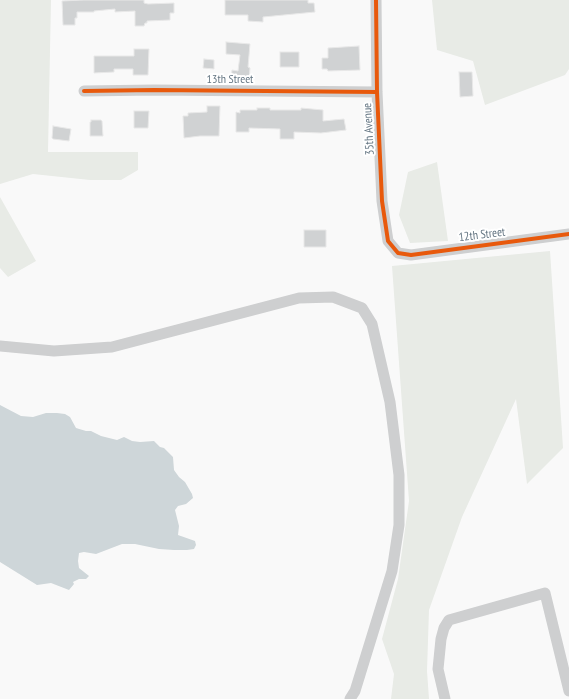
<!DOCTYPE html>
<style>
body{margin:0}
canvas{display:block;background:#f9f9f9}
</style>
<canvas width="569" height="699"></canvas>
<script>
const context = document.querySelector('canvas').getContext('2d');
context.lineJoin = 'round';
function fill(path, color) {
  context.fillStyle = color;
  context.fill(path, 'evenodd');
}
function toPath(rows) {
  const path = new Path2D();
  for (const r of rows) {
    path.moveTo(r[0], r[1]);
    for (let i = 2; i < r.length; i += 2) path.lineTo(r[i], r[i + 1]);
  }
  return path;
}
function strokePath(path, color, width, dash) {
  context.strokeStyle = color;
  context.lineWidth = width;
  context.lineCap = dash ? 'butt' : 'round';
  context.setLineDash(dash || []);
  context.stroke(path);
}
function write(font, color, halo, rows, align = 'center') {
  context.font = font + ' "PT Sans Narrow",sans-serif';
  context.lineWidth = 4;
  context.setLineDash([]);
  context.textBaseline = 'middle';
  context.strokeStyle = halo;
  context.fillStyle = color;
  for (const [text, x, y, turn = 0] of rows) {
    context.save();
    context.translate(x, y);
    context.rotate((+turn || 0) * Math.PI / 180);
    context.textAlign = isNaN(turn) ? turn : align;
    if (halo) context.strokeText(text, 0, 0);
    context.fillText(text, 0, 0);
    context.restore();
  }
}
const green = toPath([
 [0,0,51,0,48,152,138,152,138,170,121,180,90,180,33,174,0,184],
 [432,0,569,0,569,69,565,75,485,105,473,61,437,50],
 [437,162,448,241,410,243,399,215,408,172],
 [0,197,36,261,8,277,0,268],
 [550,251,563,448,527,484,516,399,462,517,429,610,427,671,429,699,391,699,394,674,382,639,398,579,409,501,392,266]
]);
const water = toPath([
 [0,405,21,416,33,417,46,413,57,413,65,414,70,417,76,428,86,431,91,431,101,436,117,440,124,437,132,441,140,442,154,441,160,447,164,448,173,457,174,470,179,477,185,482,192,494,193,498,186,504,178,506,175,510,179,526,178,535,195,541,196,545,194,549,187,550,174,550,159,549,135,544,122,544,96,554,84,552,79,553,78,561,79,568,89,576,86,579,79,579,73,582,74,584,69,590,51,583,37,585,0,562]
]);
const building = toPath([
 [82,0,144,0,144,3,148,4,174,3,174,13,170,13,170,20,147,21,147,23,145,23,144,26,135,26,135,11,115,12,115,9,94,11,94,12,77,12,77,18,75,18,75,25,63,25,62,1,82,0],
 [225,0,308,0,308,3,314,3,315,12,263,17,263,22,248,21,248,15,225,15,225,0],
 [226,42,250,44,248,67,250,68,249,82,231,81,232,70,238,71,240,55,226,54,226,42],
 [359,46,360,70,328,71,327,69,322,69,322,58,328,58,328,48,359,46],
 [134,49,149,49,148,75,133,75,133,69,114,69,114,72,94,73,94,56,134,56,134,49],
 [280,52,299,52,299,67,280,67,280,52],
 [204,59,214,60,214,69,203,68,204,59],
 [459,72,472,72,473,96,460,97,459,72],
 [207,106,220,106,219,136,200,136,184,138,183,116,188,116,188,113,207,112,207,106],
 [257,108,270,108,270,110,301,110,301,108,323,110,323,121,344,119,346,130,321,133,294,132,294,139,280,139,280,129,249,128,249,132,236,132,236,112,240,113,240,110,257,110,257,108],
 [134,111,149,111,148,128,134,128,134,111],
 [91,120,101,120,102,121,103,136,90,136,90,122,91,122,91,120],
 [53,126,71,129,69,141,53,139,52,138,53,126],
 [304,230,326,230,326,247,304,247,304,230]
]);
const minor = toPath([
 [376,0,377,92,382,201,388,241,398,253,411,255,569,234],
 [84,91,154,90,377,92],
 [0,346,54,351,112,347,299,298,333,297,362,308,372,324,390,402,399,475,399,525,392,571,355,691,350,699],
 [445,699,438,669,441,639,444,628,449,620,545,593,569,691]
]);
const cycleway = toPath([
 [376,0,377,92,382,201,388,241,398,253,411,255,569,234],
 [84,91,154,90,377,92]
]);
const streetNames = [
 ["13th Street",230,80],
 ["35th Avenue",369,129,-93],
 ["12th Street",482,235,-7]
];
fill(green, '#e8ebe6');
fill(water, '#ced6d9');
fill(building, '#d0d2d3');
strokePath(building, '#e8e8e8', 1);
strokePath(minor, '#cecfd0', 11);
strokePath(cycleway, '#e8590c', 4);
write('12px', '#657683', '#fff', streetNames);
</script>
